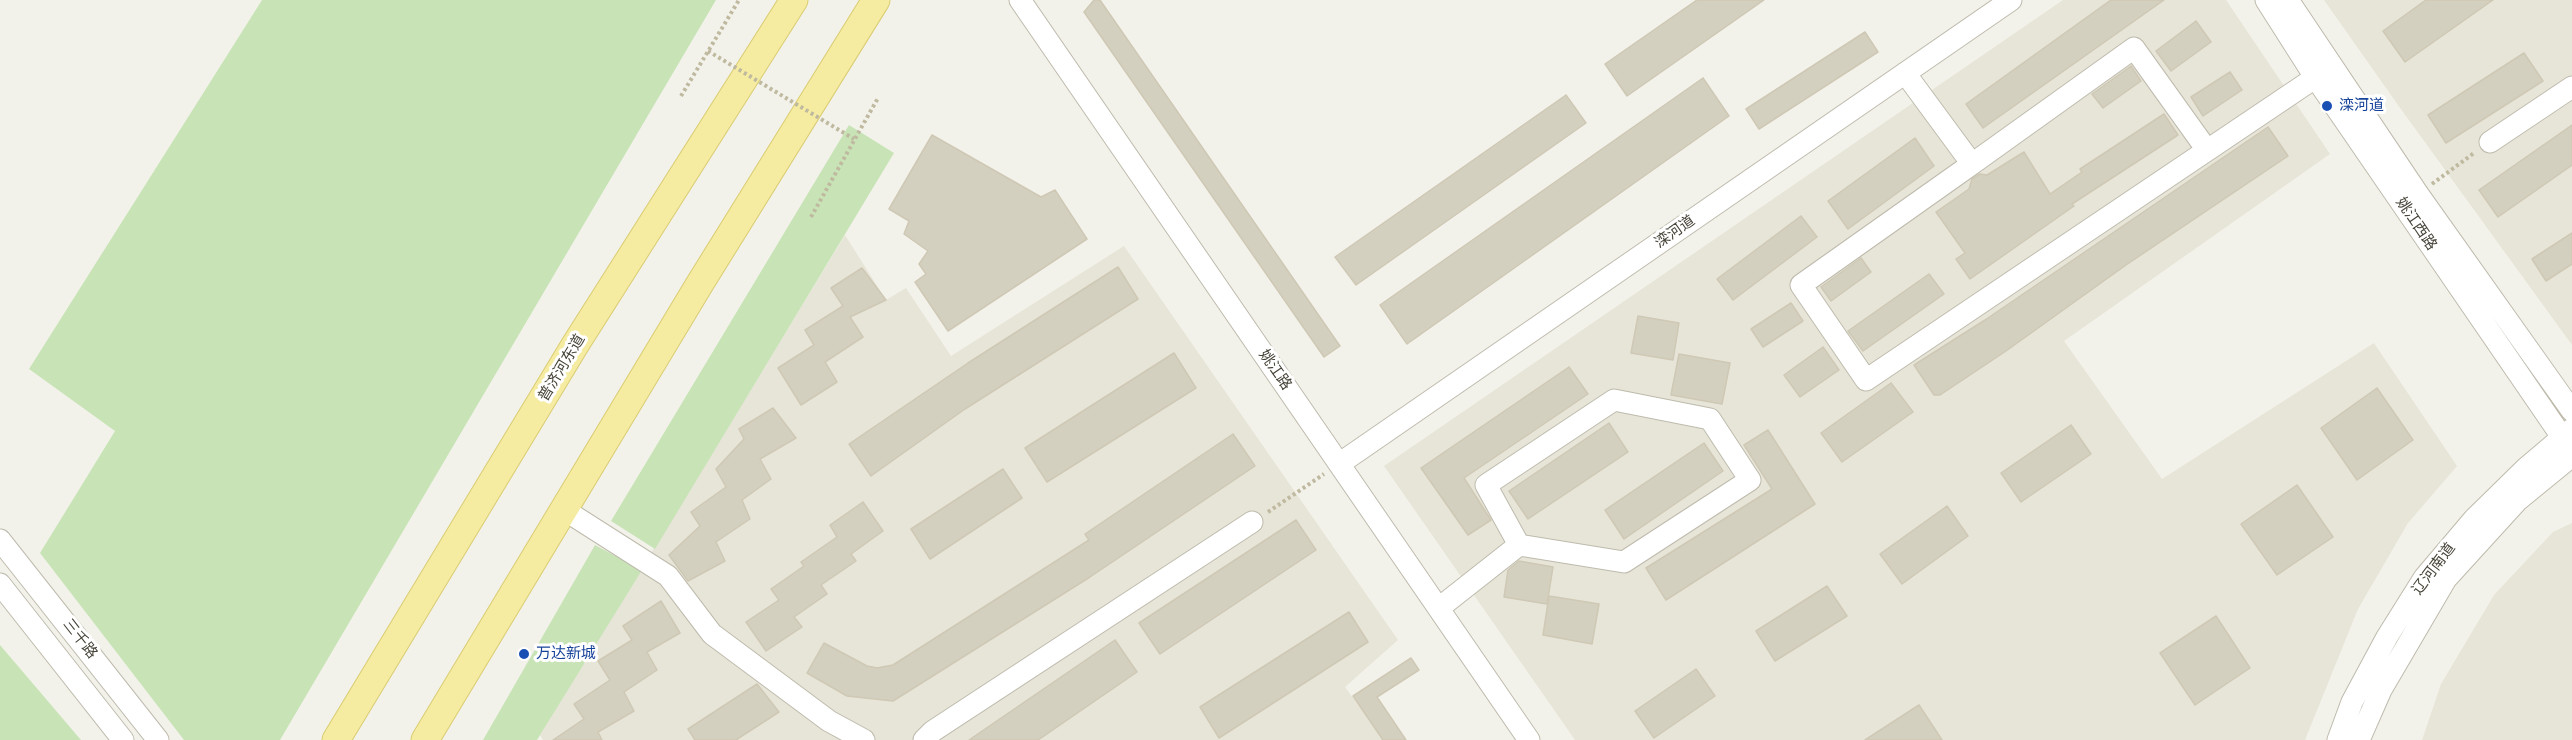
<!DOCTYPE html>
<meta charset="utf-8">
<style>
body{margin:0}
canvas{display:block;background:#f3f2ea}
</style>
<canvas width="2572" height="740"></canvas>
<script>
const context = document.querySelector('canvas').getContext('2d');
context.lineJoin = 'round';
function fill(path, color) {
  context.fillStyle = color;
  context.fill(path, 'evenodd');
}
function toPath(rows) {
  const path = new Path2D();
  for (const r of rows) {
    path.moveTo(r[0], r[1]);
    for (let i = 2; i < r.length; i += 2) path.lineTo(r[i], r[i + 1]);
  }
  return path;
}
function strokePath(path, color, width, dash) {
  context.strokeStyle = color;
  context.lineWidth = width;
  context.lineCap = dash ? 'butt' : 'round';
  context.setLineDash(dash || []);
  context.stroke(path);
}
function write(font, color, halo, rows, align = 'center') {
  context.font = font + ' Manrope,"Noto Sans SC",sans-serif';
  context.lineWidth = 6;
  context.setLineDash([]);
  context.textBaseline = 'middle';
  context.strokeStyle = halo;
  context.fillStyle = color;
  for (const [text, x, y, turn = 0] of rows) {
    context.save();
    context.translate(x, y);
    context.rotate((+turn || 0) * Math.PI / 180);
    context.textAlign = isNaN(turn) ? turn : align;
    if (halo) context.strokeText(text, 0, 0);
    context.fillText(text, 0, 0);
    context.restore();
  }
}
const residential = toPath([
 [2063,0,2226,0,2330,154,2064,341,2162,479,2374,343,2457,466,2408,523,2358,609,2305,740,1575,740,1384,466],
 [2324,0,2572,0,2572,345,2398,105],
 [845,235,886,300,906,288,951,356,1124,246,1398,640,1345,687,1384,740,543,740,540,735],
 [2572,523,2572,740,2422,740,2441,684,2494,595,2553,532]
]);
const green = toPath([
 [262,0,716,0,280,740,184,740,40,553,115,431,29,369],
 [849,125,894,153,655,549,611,521],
 [595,545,642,570,537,740,483,740],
 [0,645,81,740,0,740]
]);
const building = toPath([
 [1094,0,1100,0,1340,346,1324,357,1084,12,1094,0],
 [1697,0,1764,0,1627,96,1605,64,1697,0],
 [2111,0,2164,0,1983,128,1966,104,2111,0],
 [2426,0,2493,0,2405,62,2383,31,2426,0],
 [2196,21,2211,42,2171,71,2156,51,2196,21],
 [1865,32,1878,52,1759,129,1746,109,1865,32],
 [2524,53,2543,81,2446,143,2428,115,2524,53],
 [2131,66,2141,81,2103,108,2092,94,2131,66],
 [2230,72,2242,90,2203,116,2191,97,2230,72],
 [1703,78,1729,116,1407,344,1380,305,1703,78],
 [1566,95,1586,123,1356,285,1335,257,1566,95],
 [2164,114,2178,135,2072,204,2074,206,1970,279,1956,259,1965,253,1936,212,1969,189,1972,179,1980,174,1987,175,2024,152,2050,194,2082,172,2080,169,2164,114],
 [2572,125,2572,165,2498,217,2479,190,2572,125],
 [2268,127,2288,156,2126,265,2006,351,1940,395,1934,395,1914,365,1985,320,2268,127],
 [932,135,1041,197,1055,190,1087,239,948,331,915,282,926,274,919,264,928,251,904,234,909,221,889,209,932,135],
 [1915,138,1934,166,1848,229,1828,201,1915,138],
 [1801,216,1817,237,1733,300,1717,279,1801,216],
 [2572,233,2572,264,2546,281,2532,259,2572,233],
 [1861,258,1871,272,1831,301,1821,287,1861,258],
 [1118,267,1138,299,965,409,871,476,849,444,968,363,1118,267],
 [862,268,886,300,850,317,863,337,825,362,837,382,801,405,778,368,814,345,805,330,843,306,831,288,862,268],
 [1929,274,1944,294,1863,351,1848,331,1929,274],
 [1791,303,1803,321,1763,347,1751,329,1791,303],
 [1638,316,1679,323,1673,360,1631,353,1638,316],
 [1823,347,1839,370,1800,397,1784,375,1823,347],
 [1174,353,1196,388,1047,482,1025,448,1174,353],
 [1679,354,1730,363,1722,404,1671,395,1679,354],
 [1569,367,1588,394,1464,478,1491,520,1468,535,1421,468,1569,367],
 [1891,383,1913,412,1842,462,1821,433,1891,383],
 [2377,388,2413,440,2357,480,2321,428,2377,388],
 [773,408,796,438,760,459,771,479,742,500,750,519,716,542,725,561,688,581,669,555,700,526,691,512,726,487,716,469,744,439,739,429,773,408],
 [1609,423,1628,452,1528,519,1509,491,1609,423],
 [2071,425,2091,454,2021,502,2001,473,2071,425],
 [1768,430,1815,504,1666,600,1646,568,1772,489,1744,445,1768,430],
 [1233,434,1255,466,1090,577,893,701,847,696,807,673,824,643,867,666,877,668,893,665,1089,540,1085,534,1233,434],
 [1704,443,1723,471,1624,539,1605,510,1704,443],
 [1003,469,1022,498,930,559,911,529,1003,469],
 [2297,485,2333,537,2277,575,2241,524,2297,485],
 [863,502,883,531,851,554,856,561,821,585,827,594,794,617,802,627,766,651,746,622,779,600,771,589,804,566,801,562,837,537,830,525,863,502],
 [1947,506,1968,536,1902,584,1880,554,1947,506],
 [1296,520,1316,550,1160,654,1139,623,1296,520],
 [1519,561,1553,567,1547,604,1504,597,1508,570,1519,561],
 [1827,586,1847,616,1775,661,1756,631,1827,586],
 [1549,596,1599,604,1592,644,1543,635,1549,596],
 [661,601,680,633,647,652,657,670,624,692,634,711,598,732,602,740,553,740,584,719,574,704,610,680,598,661,632,640,623,626,661,601],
 [1349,612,1368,642,1219,738,1200,707,1349,612],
 [2216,616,2250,668,2195,705,2160,653,2216,616],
 [1115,640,1137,672,1038,740,969,740,1115,640],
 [1411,658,1419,670,1377,697,1406,740,1383,740,1353,696,1411,658],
 [1696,669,1715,696,1654,738,1635,711,1696,669],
 [757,684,779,712,736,740,695,740,688,729,757,684],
 [1919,705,1942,740,1865,740,1919,705]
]);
const path = toPath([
 [681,96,739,0],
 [2432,184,2474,153],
 [811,217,878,98],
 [1268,512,1324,474]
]);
const minor = toPath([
 [1020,0,1529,740],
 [2266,0,2315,77,2562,437,2572,442],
 [2288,0,2418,194,2572,411],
 [1905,73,1972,164,2134,48,2207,150],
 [2490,142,2572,87],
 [1972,164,1801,285,1866,380,2331,67],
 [1339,464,2011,0],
 [563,509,668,576,712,634,829,721,864,740],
 [0,540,158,740],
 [0,584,123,740],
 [1439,608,1519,545,1624,562,1750,480,1710,419,1614,400,1486,485,1519,545],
 [924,740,933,731,1252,522],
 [2338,740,2352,702,2387,637,2424,578,2474,519,2526,468,2572,429],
 [2359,740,2381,690,2446,579,2518,500,2572,456]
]);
const major = toPath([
 [336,740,575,345,794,0],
 [425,740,699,285,876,0]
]);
const pathBridge = toPath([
 [708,51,854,139]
]);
const markers = [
 [2327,106,6,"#1a4fb4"],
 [524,654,6,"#1a4fb4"]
];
const transitNames = [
 ["滦河道",2339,106],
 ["万达新城",536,654]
];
const streetNames = [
 ["姚江西路",2416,224,56],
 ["滦河道",1675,232,-35],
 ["普济河东道",562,368,-59],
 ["姚江路",1275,370,55],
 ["辽河南道",2434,569,-53],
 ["三千路",80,639,52]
];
fill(residential, '#e7e5d8');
fill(green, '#c8e4b7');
fill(building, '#d4d0c0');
strokePath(building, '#cec8b4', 1.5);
strokePath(minor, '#bebbad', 23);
strokePath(major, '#d9cc72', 29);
strokePath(path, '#bfb9a0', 4, [3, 3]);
strokePath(minor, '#fff', 21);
strokePath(major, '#f5eca1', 27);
strokePath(pathBridge, '#bfb9a0', 4, [3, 3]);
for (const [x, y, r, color] of markers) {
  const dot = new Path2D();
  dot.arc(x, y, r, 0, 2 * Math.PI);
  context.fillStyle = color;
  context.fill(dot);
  strokePath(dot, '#fff', 2);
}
write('15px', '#164399', '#fff', transitNames, 'left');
write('15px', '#474439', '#fff', streetNames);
</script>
